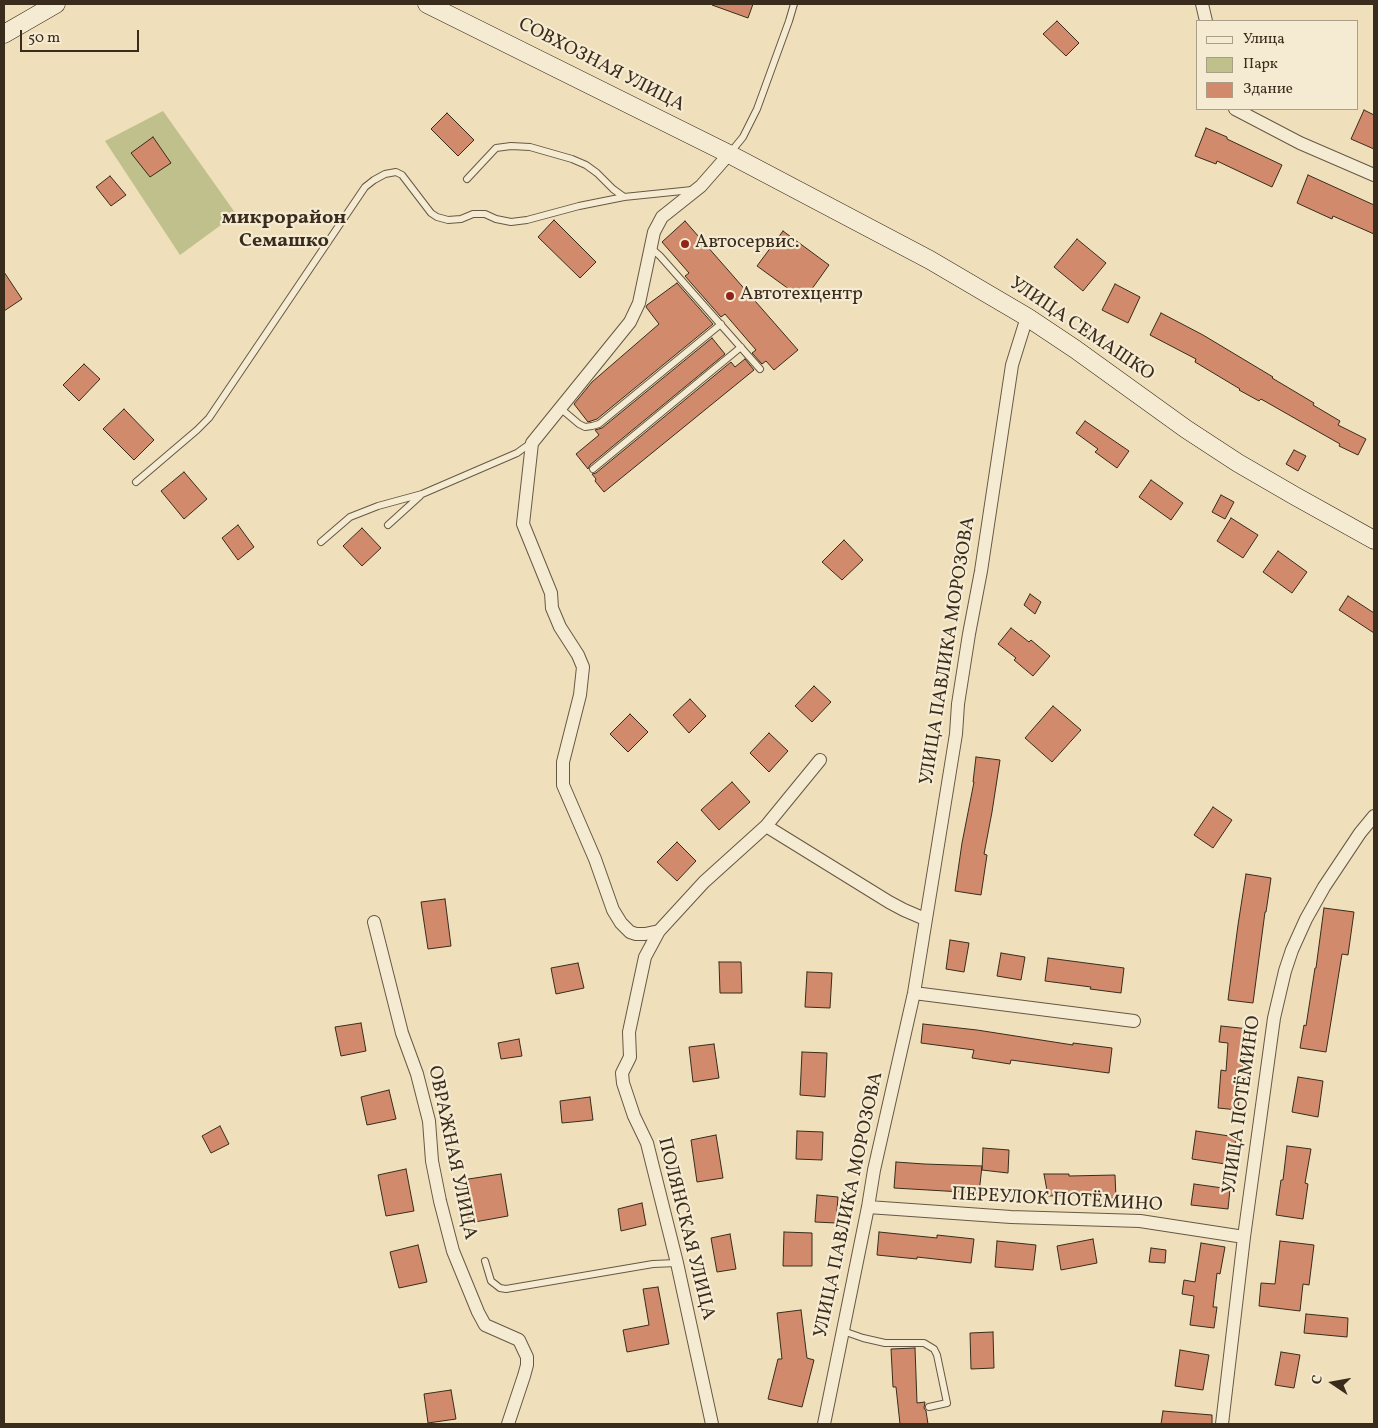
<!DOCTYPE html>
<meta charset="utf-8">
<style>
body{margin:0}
#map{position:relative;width:1378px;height:1428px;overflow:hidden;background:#efdfba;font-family:Vollkorn,serif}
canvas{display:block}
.frame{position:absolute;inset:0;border:5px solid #392c1c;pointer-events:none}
.legend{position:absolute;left:1196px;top:20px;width:162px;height:90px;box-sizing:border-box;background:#f5ead2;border:1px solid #aa9e89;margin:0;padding:6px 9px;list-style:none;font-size:15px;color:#392c1c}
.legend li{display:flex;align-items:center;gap:10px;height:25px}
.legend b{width:25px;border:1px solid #aa9e89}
.north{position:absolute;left:1308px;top:1358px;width:50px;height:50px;-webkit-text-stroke:4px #f5ead2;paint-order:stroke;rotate:282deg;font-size:14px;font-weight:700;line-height:20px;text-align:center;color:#392c1c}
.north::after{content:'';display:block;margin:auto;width:18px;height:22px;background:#392c1c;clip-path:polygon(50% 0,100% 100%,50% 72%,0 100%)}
.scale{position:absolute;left:20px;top:30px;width:119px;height:22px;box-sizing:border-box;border:2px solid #392c1c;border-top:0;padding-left:6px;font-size:15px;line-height:18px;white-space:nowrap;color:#392c1c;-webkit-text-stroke:4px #f5ead2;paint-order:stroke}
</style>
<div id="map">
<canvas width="1378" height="1428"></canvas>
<div class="frame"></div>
<ul class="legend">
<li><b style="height:6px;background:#f5ead2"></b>Улица</li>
<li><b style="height:14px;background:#bfc08b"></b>Парк</li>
<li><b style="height:14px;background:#d18b6c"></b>Здание</li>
</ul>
<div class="north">С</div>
<div class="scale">50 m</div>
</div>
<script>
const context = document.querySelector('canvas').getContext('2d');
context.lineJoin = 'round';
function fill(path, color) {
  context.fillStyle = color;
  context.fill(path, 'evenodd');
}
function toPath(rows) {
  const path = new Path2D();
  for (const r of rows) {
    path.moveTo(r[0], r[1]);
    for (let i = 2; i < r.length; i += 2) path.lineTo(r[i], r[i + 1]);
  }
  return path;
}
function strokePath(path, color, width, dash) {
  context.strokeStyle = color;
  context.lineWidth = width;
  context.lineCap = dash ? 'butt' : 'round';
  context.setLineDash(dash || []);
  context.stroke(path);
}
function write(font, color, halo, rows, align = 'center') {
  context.font = font + ' Vollkorn,serif';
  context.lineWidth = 4.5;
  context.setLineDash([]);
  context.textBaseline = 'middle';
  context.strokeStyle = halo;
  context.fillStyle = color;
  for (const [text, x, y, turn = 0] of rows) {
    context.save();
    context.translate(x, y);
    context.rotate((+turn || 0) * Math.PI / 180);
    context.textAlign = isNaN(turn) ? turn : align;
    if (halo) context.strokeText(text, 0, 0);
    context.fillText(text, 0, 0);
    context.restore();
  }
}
const green = toPath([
 [163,111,236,214,180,255,105,141]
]);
const building = toPath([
 [712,4,753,4,748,18,712,5,712,4],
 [1057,21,1079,43,1066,56,1043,34,1057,21],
 [1364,110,1374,115,1374,149,1351,139,1364,110],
 [447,113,474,140,458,156,431,129,447,113],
 [1206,128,1227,137,1227,139,1282,165,1272,187,1217,161,1216,164,1195,156,1206,128],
 [153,137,171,163,150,177,131,153,153,137],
 [1308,175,1374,205,1374,234,1333,216,1332,219,1297,203,1308,175],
 [110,176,126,195,111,206,96,187,110,176],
 [554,220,596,262,580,278,538,237,554,220],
 [685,221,798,350,774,370,766,361,762,364,752,353,756,350,725,314,721,317,685,276,689,273,662,242,685,221],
 [783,231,829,265,804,300,757,266,783,231],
 [1077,239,1106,263,1083,291,1054,267,1077,239],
 [4,272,22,299,4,311,4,272],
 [677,283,713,324,597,419,588,422,574,404,592,382,659,324,646,307,647,305,677,283],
 [1115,284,1140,297,1128,323,1102,310,1115,284],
 [1161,313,1203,335,1273,377,1272,378,1314,403,1313,405,1340,421,1338,425,1366,439,1358,455,1339,446,1340,444,1261,399,1259,401,1239,390,1240,389,1195,362,1196,359,1150,335,1161,313],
 [712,338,725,354,590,465,588,469,576,454,599,435,595,430,602,428,712,338],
 [745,359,754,370,604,492,595,481,596,479,592,474,596,473,731,362,735,367,745,359],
 [84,364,100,379,79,401,63,385,84,364],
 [124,409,154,440,134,460,103,429,124,409],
 [1085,421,1129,451,1117,468,1095,452,1098,449,1076,433,1085,421],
 [1294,450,1306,456,1298,471,1286,464,1294,450],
 [184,472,207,499,184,519,161,491,184,472],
 [1151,480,1183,503,1171,520,1139,497,1151,480],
 [1221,495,1234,502,1225,519,1212,512,1221,495],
 [1231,518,1258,535,1243,558,1217,541,1231,518],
 [238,525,254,547,238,560,222,538,238,525],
 [362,528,381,548,362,566,343,546,362,528],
 [844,540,863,560,842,580,822,562,844,540],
 [1278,551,1307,572,1292,593,1263,572,1278,551],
 [1030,594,1041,602,1035,614,1024,605,1030,594],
 [1348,596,1374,613,1374,633,1339,610,1348,596],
 [1011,628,1029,642,1031,640,1050,656,1033,676,1014,660,1016,658,998,644,1011,628],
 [814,686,831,702,812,722,795,706,814,686],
 [690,699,706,716,689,733,673,715,690,699],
 [1053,706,1081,730,1052,762,1025,738,1053,706],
 [630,714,648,732,628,752,610,734,630,714],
 [769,733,788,751,769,772,750,753,769,733],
 [976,757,1000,760,992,812,984,854,987,855,981,895,955,891,962,843,974,782,973,782,976,757],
 [732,782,750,802,719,830,701,810,732,782],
 [1213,807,1232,820,1213,848,1194,835,1213,807],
 [677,842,696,861,677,881,657,862,677,842],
 [1246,874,1271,878,1266,912,1265,912,1253,1003,1228,1000,1238,925,1246,874],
 [445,899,451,946,428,949,421,902,445,899],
 [1324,908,1354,912,1348,955,1342,954,1326,1052,1300,1048,1304,1025,1306,1026,1315,968,1316,968,1324,908],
 [950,940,969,943,964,972,946,969,950,940],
 [1001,953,1025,957,1021,980,997,976,1001,953],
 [1048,958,1124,968,1121,993,1090,989,1091,987,1045,981,1048,958],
 [719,962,741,962,742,993,720,993,719,962],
 [578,963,584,988,556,994,551,968,578,963],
 [807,972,832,973,830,1008,805,1007,807,972],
 [361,1023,366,1051,341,1056,335,1027,361,1023],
 [923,1024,977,1030,1073,1045,1073,1043,1112,1048,1109,1073,1011,1060,1010,1064,972,1058,974,1050,921,1043,923,1024],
 [1221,1026,1249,1029,1244,1063,1243,1063,1238,1110,1218,1108,1221,1070,1226,1071,1228,1043,1219,1042,1221,1026],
 [519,1039,522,1056,501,1059,498,1043,519,1039],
 [714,1044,719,1078,693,1082,689,1047,714,1044],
 [802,1052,827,1053,825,1097,800,1095,802,1052],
 [1298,1077,1323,1081,1318,1117,1292,1112,1298,1077],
 [389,1090,396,1119,367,1125,361,1097,389,1090],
 [590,1097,593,1120,562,1123,560,1101,590,1097],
 [220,1126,229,1144,211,1153,202,1136,220,1126],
 [797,1131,823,1132,822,1160,796,1159,797,1131],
 [1196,1131,1236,1137,1232,1165,1192,1159,1196,1131],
 [716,1135,723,1178,697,1182,691,1140,716,1135],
 [1287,1146,1311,1149,1305,1183,1308,1184,1303,1219,1276,1215,1281,1180,1283,1180,1287,1146],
 [983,1148,1009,1150,1008,1173,982,1170,983,1148],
 [896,1162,924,1164,982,1166,979,1193,894,1188,896,1162],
 [406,1169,414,1211,386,1216,378,1175,406,1169],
 [501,1174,508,1216,469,1223,462,1180,501,1174],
 [1044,1174,1069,1174,1069,1176,1115,1175,1116,1198,1085,1198,1085,1195,1048,1196,1044,1174],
 [1194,1184,1230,1189,1228,1209,1191,1205,1194,1184],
 [817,1195,838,1197,836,1223,815,1222,817,1195],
 [642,1203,646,1225,621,1231,618,1209,642,1203],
 [784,1232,812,1233,812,1266,783,1266,784,1232],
 [879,1232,937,1238,937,1235,974,1239,971,1263,917,1257,917,1259,877,1255,879,1232],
 [730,1234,736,1269,717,1272,711,1238,730,1234],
 [1093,1239,1097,1263,1061,1270,1057,1246,1093,1239],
 [997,1241,1036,1245,1033,1270,995,1267,997,1241],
 [1280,1241,1314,1245,1309,1285,1303,1284,1300,1311,1259,1306,1261,1283,1275,1284,1280,1241],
 [1201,1243,1225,1247,1220,1274,1217,1273,1213,1307,1217,1307,1214,1328,1190,1325,1194,1296,1182,1294,1184,1280,1195,1282,1201,1243],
 [418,1245,427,1282,399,1288,390,1252,418,1245],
 [1151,1248,1166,1250,1165,1263,1149,1262,1151,1248],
 [658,1287,669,1344,627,1352,623,1330,649,1325,643,1289,658,1287],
 [801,1310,807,1358,814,1360,802,1407,768,1399,778,1359,782,1359,777,1313,801,1310],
 [1306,1314,1348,1318,1347,1337,1304,1333,1306,1314],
 [993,1332,994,1368,971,1369,970,1333,993,1332],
 [915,1348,917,1403,925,1402,924,1408,926,1411,928,1424,900,1424,896,1387,893,1387,891,1349,915,1348],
 [1180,1350,1209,1355,1203,1390,1175,1386,1180,1350],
 [1281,1352,1300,1355,1294,1388,1275,1385,1281,1352],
 [451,1390,456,1419,428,1423,424,1394,451,1390],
 [1163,1411,1212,1415,1212,1424,1161,1424,1163,1411]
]);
const lane = toPath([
 [730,153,743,137,757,109,789,21,794,4],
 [467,179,496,148,511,146,530,147,572,159,586,165,597,173,613,189,624,197],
 [651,248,660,256,760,369],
 [560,408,579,424,585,427,592,426,599,424,721,324],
 [593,469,741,347],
 [136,482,197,430,209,418,365,187,374,180,385,174,396,172,402,175,431,213,437,217,448,220,461,219,473,214,485,214,496,219,511,222,527,220,579,206,624,197,692,190],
 [388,525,420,496],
 [321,542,350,517,378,506,422,494,517,453,531,443],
 [485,1261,491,1281,500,1288,506,1289,653,1264,677,1263],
 [843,1331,863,1338,885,1343,924,1343,934,1349,937,1355,947,1403,929,1407]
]);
const street = toPath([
 [1202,4,1206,21],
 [1235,109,1300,143,1374,175],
 [766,826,889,902,904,910,925,919],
 [374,922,402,1033,417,1074,429,1121,432,1161,440,1201,453,1251,478,1312,485,1325,519,1340,527,1357,527,1365,524,1376,508,1424],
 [659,931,645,934,636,934,630,932,621,923,613,910,595,859,563,785,563,762,580,695,583,667,578,655,560,627,552,608,551,593,523,524,532,443,630,322,639,303,654,232,662,217,701,186,729,154],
 [914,993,1134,1021],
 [868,1207,1011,1217,1140,1221,1244,1237],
 [712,1424,677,1263,647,1143,634,1116,623,1083,622,1073,630,1057,629,1032,645,957,659,931,704,882,766,826,820,760],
 [824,1424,868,1207,874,1170,914,993,956,734,958,704,969,634,981,571,1012,365,1027,317],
 [1222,1424,1244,1237,1274,1018,1285,971,1292,950,1306,919,1324,887,1360,833,1374,816]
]);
const secondary = toPath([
 [427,4,729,154,930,260,1027,317,1075,349,1186,429,1238,463,1295,496,1374,540],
 [4,34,56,4]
]);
const markers = [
 [685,244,5,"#8f2418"],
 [730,296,5,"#8f2418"]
];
const streetNames = [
 ["СОВХОЗНАЯ УЛИЦА",601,66,27],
 ["УЛИЦА СЕМАШКО",1081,330,34],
 ["УЛИЦА ПАВЛИКА МОРОЗОВА",949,651,-81],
 ["УЛИЦА ПОТЁМИНО",1243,1105,-82],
 ["ОВРАЖНАЯ УЛИЦА",451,1153,78],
 ["ПЕРЕУЛОК ПОТЁМИНО",1057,1201,3],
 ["УЛИЦА ПАВЛИКА МОРОЗОВА",850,1205,-78],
 ["ПОЛЯНСКАЯ УЛИЦА",685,1229,76]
];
const poiNames = [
 ["Автосервис.",695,244],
 ["Автотехцентр",740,296]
];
const neighbourhoodNames = [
 ["микрорайон",284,219],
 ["Семашко",284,242]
];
fill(green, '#bfc08b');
fill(building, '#d18b6c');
strokePath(building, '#392c1c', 1);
strokePath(lane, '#665944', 8);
strokePath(street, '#665944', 14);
strokePath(secondary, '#392c1c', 19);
strokePath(lane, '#f5ead2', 6);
strokePath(street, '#f5ead2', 12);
strokePath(secondary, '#f5ead2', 18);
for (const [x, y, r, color] of markers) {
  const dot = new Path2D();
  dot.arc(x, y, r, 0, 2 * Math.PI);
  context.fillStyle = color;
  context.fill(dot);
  strokePath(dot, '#f5ead2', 2);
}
write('19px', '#392c1c', '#f5ead2', streetNames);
write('19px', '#392c1c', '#f5ead2', poiNames, 'left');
write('bold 20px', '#392c1c', '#f5ead2', neighbourhoodNames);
</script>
